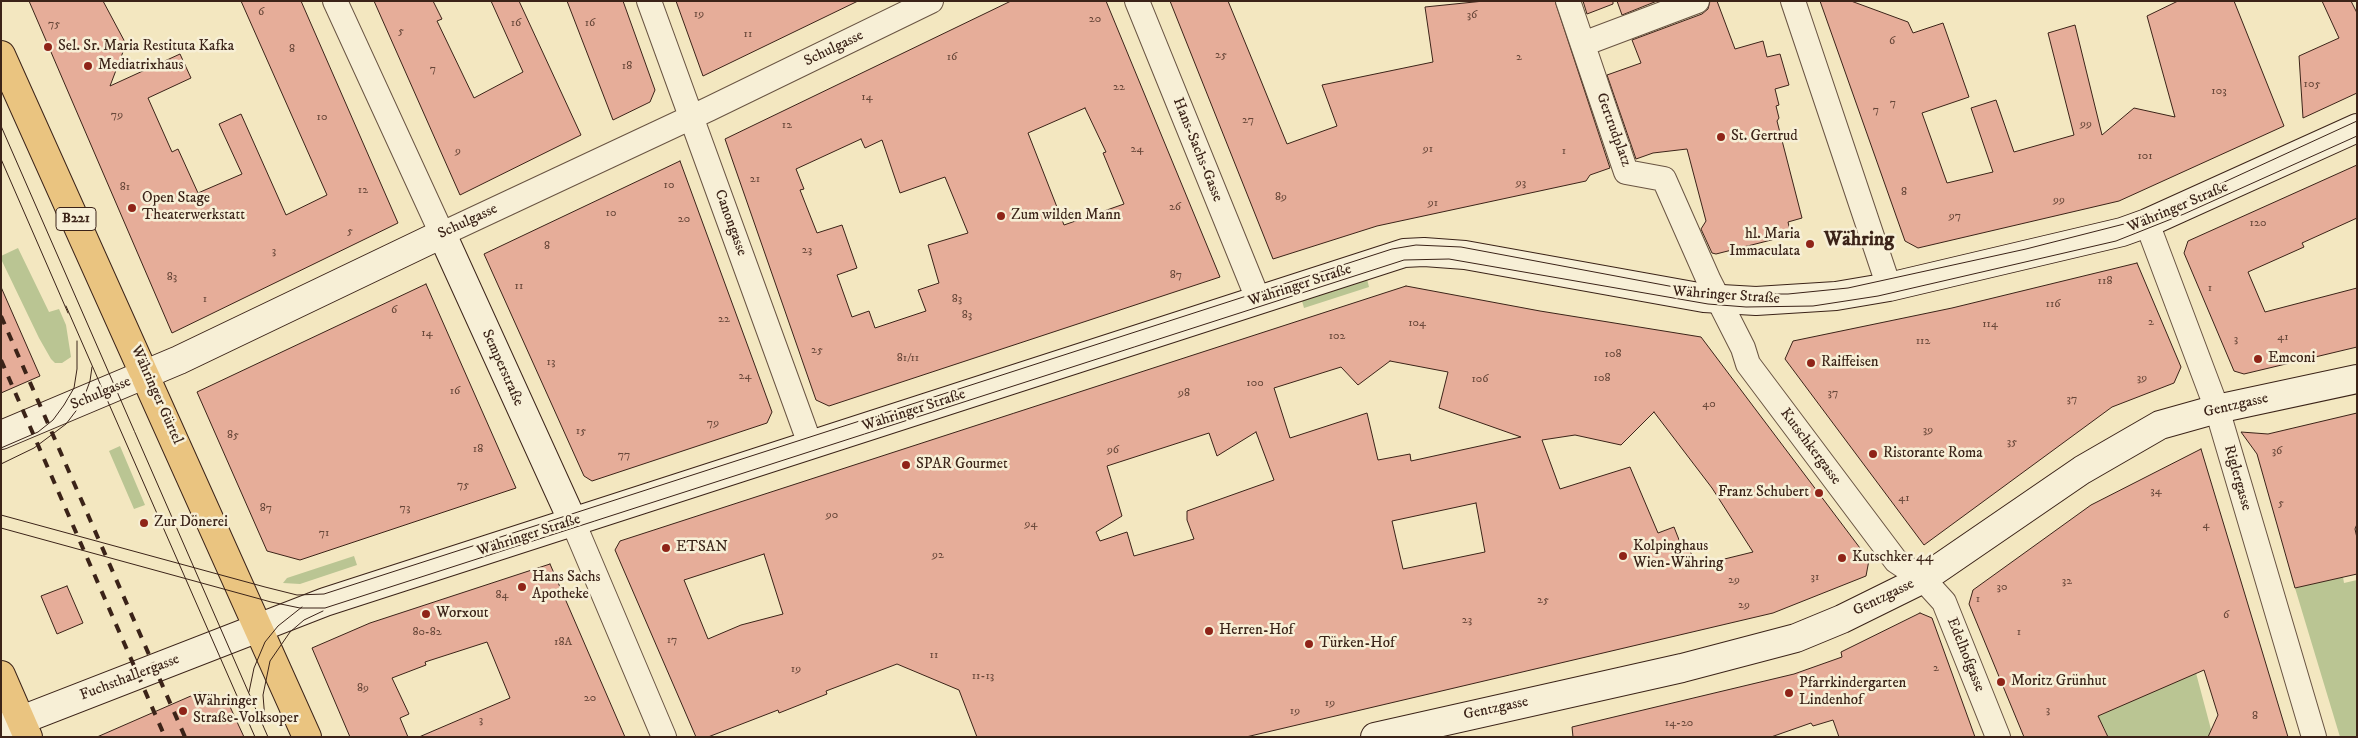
<!DOCTYPE html>
<meta charset="utf-8">
<style>
body{margin:0}
#map{position:relative;width:2358px;height:738px;overflow:hidden;background:#f3e7c0;font-family:"IM FELL DW Pica",serif}
canvas{display:block}
.frame{position:absolute;inset:0;border:2px solid #3b2318;pointer-events:none}
</style>
<div id="map">
<canvas width="2358" height="738"></canvas>
<div class="frame"></div>
</div>
<script>
const context = document.querySelector('canvas').getContext('2d');
context.lineJoin = 'round';
function fill(path, color) {
  context.fillStyle = color;
  context.fill(path, 'evenodd');
}
function toPath(rows) {
  const path = new Path2D();
  for (const r of rows) {
    path.moveTo(r[0], r[1]);
    for (let i = 2; i < r.length; i += 2) path.lineTo(r[i], r[i + 1]);
  }
  return path;
}
function strokePath(path, color, width, dash) {
  context.strokeStyle = color;
  context.lineWidth = width;
  context.lineCap = dash ? 'butt' : 'round';
  context.setLineDash(dash || []);
  context.stroke(path);
}
function write(font, color, halo, rows, align = 'center') {
  context.font = font + ' "IM FELL DW Pica",serif';
  context.lineWidth = 5;
  context.setLineDash([]);
  context.textBaseline = 'middle';
  context.strokeStyle = halo;
  context.fillStyle = color;
  for (const [text, x, y, turn = 0] of rows) {
    context.save();
    context.translate(x, y);
    context.rotate((+turn || 0) * Math.PI / 180);
    context.textAlign = isNaN(turn) ? turn : align;
    if (halo) context.strokeText(text, 0, 0);
    context.fillText(text, 0, 0);
    context.restore();
  }
}
const green = toPath([
 [18,248,49,312,59,309,66,325,71,357,62,363,55,363,51,359,39,338,1,259,1,256],
 [1367,279,1369,287,1304,308,1302,301],
 [120,446,145,505,134,509,109,451],
 [354,556,357,565,300,584,283,583,287,578],
 [2343,577,2344,583,2357,580,2357,737,2340,737,2295,588],
 [2196,673,2213,737,2105,737,2107,734,2103,726,2094,721,2092,676]
]);
const building = toPath([
 [29,1,103,1,126,44,110,86,180,54,191,78,148,98,172,152,178,149,198,193,242,174,219,124,241,114,286,215,327,195,241,1,301,1,398,223,172,333,29,1],
 [374,1,433,1,442,19,437,21,474,98,523,72,491,1,519,1,581,135,460,195,374,1],
 [567,1,623,1,655,90,650,102,613,120,567,1],
 [676,1,858,1,703,76,676,1],
 [1011,1,1106,1,1220,277,829,406,816,400,725,139,1011,1],
 [1085,108,1106,152,1103,153,1124,204,1064,225,1028,133,1085,108],
 [861,139,865,148,882,140,900,193,945,177,968,233,928,245,939,283,918,290,926,311,875,328,869,311,852,317,837,275,857,268,842,225,817,233,800,190,804,189,796,169,861,139],
 [1170,1,1228,1,1287,144,1337,126,1322,85,1433,62,1425,7,1484,1,1555,1,1610,168,1590,175,1586,181,1377,226,1273,259,1170,1],
 [1583,1,1613,1,1613,4,1587,14,1583,1],
 [1617,1,1657,1,1622,15,1617,1],
 [1710,1,1717,1,1735,49,1763,41,1767,57,1780,54,1789,85,1775,89,1779,105,1776,106,1779,118,1777,121,1802,218,1788,222,1791,235,1716,254,1712,253,1701,229,1706,221,1687,149,1653,153,1636,159,1607,75,1641,63,1632,40,1702,14,1708,9,1710,1],
 [1820,1,1851,1,1908,22,1913,33,1943,23,1969,97,1922,113,1947,183,1993,172,1971,108,1996,100,2014,152,2074,135,2048,33,2075,25,2102,135,2134,108,2175,117,2147,16,2178,1,2234,1,2284,126,2119,201,1918,248,1905,241,1820,1],
 [2322,1,2351,1,2357,13,2357,93,2303,118,2299,56,2339,38,2322,1],
 [680,161,772,412,767,423,592,481,584,476,484,254,680,161],
 [2357,165,2357,218,2302,243,2304,247,2248,272,2265,312,2357,288,2357,347,2244,374,2234,371,2184,253,2188,241,2357,165],
 [2137,263,2181,367,2174,383,2112,407,1924,545,1785,359,1793,341,1952,308,2137,263],
 [426,284,516,488,300,560,267,551,197,392,426,284],
 [1406,286,1540,311,1701,337,1869,560,1866,576,1773,613,1246,737,977,737,959,690,897,664,826,691,827,694,779,713,778,710,708,737,696,737,615,550,620,541,1406,286],
 [1390,361,1448,372,1439,408,1521,437,1411,461,1410,454,1378,460,1367,413,1290,438,1274,388,1341,367,1358,385,1390,361],
 [1654,412,1712,488,1753,552,1696,566,1689,548,1683,550,1674,527,1658,533,1630,467,1560,489,1542,440,1575,435,1621,445,1654,412],
 [1256,432,1274,480,1187,511,1187,520,1194,539,1134,556,1127,532,1100,541,1096,532,1122,516,1107,466,1209,433,1217,456,1256,432],
 [1476,503,1485,552,1403,569,1392,521,1476,503],
 [764,554,783,614,741,625,708,639,684,580,764,554],
 [1,287,40,376,1,393,1,287],
 [2357,413,2357,524,2355,529,2357,538,2357,574,2295,588,2257,454,2241,432,2268,434,2357,413],
 [2201,449,2288,737,2208,737,2218,715,2204,670,2098,716,2108,737,2024,737,1969,604,1973,590,2091,505,2201,449],
 [550,564,625,737,419,737,510,698,487,642,425,662,426,665,392,678,409,714,400,718,408,737,350,737,312,648,370,623,550,564],
 [67,586,83,623,57,634,41,596,67,586],
 [1920,613,1932,618,1975,737,1839,737,1833,720,1813,726,1811,723,1771,737,1573,737,1572,727,1794,674,1842,657,1841,652,1920,613],
 [200,692,207,706,226,698,244,737,97,737,200,692]
]);
const street = toPath([
 [335,1,442,234,709,109,931,1],
 [649,1,810,444],
 [1137,1,1258,299],
 [1568,1,1626,172,1664,179,1709,281,1743,348,1748,364,1896,561,1923,579,1944,602,1998,737],
 [1793,1,1889,287],
 [1583,44,1697,1],
 [2147,223,2217,409,2314,737],
 [573,522,664,737]
]);
const secondary = toPath([
 [1,435,179,360,442,234,573,522],
 [1,728,325,602,1404,253,1424,252,1465,255,1704,298,1756,301,1836,296,1889,287,2122,232,2147,223,2357,128],
 [1375,737,1682,668,1796,638,1842,619,1923,579,2082,470,2160,425,2217,409,2357,379]
]);
const primary = toPath([
 [1,55,307,737],
 [1,675,28,737]
]);
const tram = toPath([
 [1,126,268,737],
 [1,159,68,313],
 [66,306,255,737],
 [1,448,38,432,53,420,64,405,74,388,77,369,77,341],
 [1,464,34,448,66,424,82,403,90,381,92,367],
 [1,515,265,587,297,595,324,594,1392,249,1416,245,1461,247,1685,289,1729,294,1788,294,1848,288,2026,249,2128,223,2170,207,2357,121],
 [1,528,271,602,300,608,325,608,1404,260,1449,259,1708,304,1746,307,1813,306,1878,296,2116,241,2184,214,2357,136],
 [249,692,254,668,265,642,278,626,302,607],
 [265,720,263,695,270,661,290,632,304,620,323,611]
]);
const rail = toPath([
 [1,316,185,737],
 [1,360,165,737]
]);
const markers = [
 [48,47,5,"#8f2418"],
 [88,66,5,"#8f2418"],
 [1721,137,5,"#8f2418"],
 [132,208,5,"#8f2418"],
 [1001,216,5,"#8f2418"],
 [1810,244,5,"#8f2418"],
 [2258,359,5,"#8f2418"],
 [1811,363,5,"#8f2418"],
 [1873,454,5,"#8f2418"],
 [906,465,5,"#8f2418"],
 [1819,493,5,"#8f2418"],
 [144,523,5,"#8f2418"],
 [666,548,5,"#8f2418"],
 [1623,556,5,"#8f2418"],
 [1842,558,5,"#8f2418"],
 [522,587,5,"#8f2418"],
 [426,614,5,"#8f2418"],
 [1209,631,5,"#8f2418"],
 [1309,644,5,"#8f2418"],
 [2001,682,5,"#8f2418"],
 [1789,693,5,"#8f2418"],
 [183,711,5,"#8f2418"]
];
const numberNames = [
 ["6",261,13],
 ["19",699,15],
 ["36",1472,16],
 ["20",1095,20],
 ["16",516,24],
 ["16",590,24],
 ["75",54,25],
 ["5",401,32],
 ["11",748,35],
 ["6",1892,42],
 ["8",292,50],
 ["25",1221,56],
 ["16",952,58],
 ["2",1519,58],
 ["18",627,67],
 ["7",433,70],
 ["105",2312,85],
 ["22",1119,88],
 ["103",2219,92],
 ["14",867,98],
 ["7",1893,104],
 ["7",1876,111],
 ["79",117,116],
 ["10",322,118],
 ["27",1248,121],
 ["99",2086,125],
 ["12",787,126],
 ["24",1137,150],
 ["91",1428,150],
 ["9",458,152],
 ["1",1564,152],
 ["101",2145,157],
 ["21",755,180],
 ["93",1521,184],
 ["10",669,186],
 ["81",125,188],
 ["12",363,191],
 ["8",1904,193],
 ["89",1281,198],
 ["99",2059,201],
 ["91",1433,204],
 ["26",1175,208],
 ["10",611,214],
 ["97",1955,217],
 ["20",684,220],
 ["120",2258,224],
 ["5",350,232],
 ["8",547,247],
 ["23",807,251],
 ["3",274,252],
 ["87",1176,276],
 ["83",172,278],
 ["118",2105,282],
 ["11",519,287],
 ["1",2210,289],
 ["1",205,300],
 ["83",957,300],
 ["116",2053,305],
 ["6",394,311],
 ["83",967,316],
 ["22",724,320],
 ["2",2151,323],
 ["104",1417,324],
 ["114",1990,325],
 ["14",427,334],
 ["102",1337,337],
 ["41",2283,338],
 ["3",2236,340],
 ["112",1923,342],
 ["25",817,351],
 ["108",1613,355],
 ["81/11",908,359],
 ["13",551,363],
 ["24",745,377],
 ["108",1602,379],
 ["39",2142,379],
 ["106",1480,380],
 ["100",1255,384],
 ["16",455,392],
 ["98",1184,394],
 ["37",1833,394],
 ["37",2072,400],
 ["40",1709,405],
 ["79",713,424],
 ["39",1928,431],
 ["15",581,432],
 ["85",233,436],
 ["35",2012,443],
 ["18",478,450],
 ["96",1113,451],
 ["36",2277,452],
 ["77",624,456],
 ["75",463,486],
 ["34",2156,492],
 ["41",1904,499],
 ["5",2281,504],
 ["87",266,509],
 ["73",405,509],
 ["90",832,516],
 ["94",1031,525],
 ["4",2206,526],
 ["71",324,534],
 ["92",938,556],
 ["31",1815,578],
 ["29",1734,581],
 ["32",2067,582],
 ["30",2002,588],
 ["84",502,596],
 ["1",1978,600],
 ["25",1543,601],
 ["29",1744,606],
 ["6",2226,616],
 ["23",1467,621],
 ["80-82",427,633],
 ["1",2019,633],
 ["17",672,641],
 ["18A",563,643],
 ["11",934,656],
 ["2",1936,669],
 ["19",796,670],
 ["11-13",983,677],
 ["89",363,689],
 ["20",590,699],
 ["19",1330,704],
 ["3",2048,711],
 ["19",1295,712],
 ["8",2255,717],
 ["3",481,721],
 ["14-20",1679,724]
];
const shields = [
 [76,219,40]
];
const shieldNames = [
 ["B221",76,219]
];
const poiNames = [
 ["Sel. Sr. Maria Restituta Kafka",58,47],
 ["Mediatrixhaus",98,66],
 ["St. Gertrud",1731,137],
 ["Open Stage",142,199],
 ["Theaterwerkstatt",142,216],
 ["Zum wilden Mann",1011,216],
 ["hl. Maria",1800,235,"right"],
 ["Immaculata",1800,252,"right"],
 ["Emconi",2268,359],
 ["Raiffeisen",1821,363],
 ["Ristorante Roma",1883,454],
 ["SPAR Gourmet",916,465],
 ["Franz Schubert",1809,493,"right"],
 ["Zur Dönerei",154,523],
 ["Kolpinghaus",1633,547],
 ["Wien-Währing",1633,564],
 ["ETSAN",676,548],
 ["Kutschker 44",1852,558],
 ["Hans Sachs",532,578],
 ["Apotheke",532,595],
 ["Worxout",436,614],
 ["Herren-Hof",1219,631],
 ["Türken-Hof",1319,644],
 ["Moritz Grünhut",2011,682],
 ["Pfarrkindergarten",1799,684],
 ["Lindenhof",1799,701],
 ["Währinger",193,702],
 ["Straße-Volksoper",193,719]
];
const streetNames = [
 ["Schulgasse",834,49,-26],
 ["Gertrudplatz",1613,130,70],
 ["Hans-Sachs-Gasse",1197,150,68],
 ["Währinger Straße",2178,208,-23],
 ["Schulgasse",468,222,-25],
 ["Canongasse",730,223,70],
 ["Währinger Straße",1300,286,-18],
 ["Währinger Straße",1726,296,4],
 ["Semperstraße",502,368,66],
 ["Schulgasse",101,394,-23],
 ["Währinger Gürtel",156,395,66],
 ["Gentzgasse",2236,406,-13],
 ["Währinger Straße",914,411,-18],
 ["Kutschkergasse",1810,447,53],
 ["Riglergasse",2237,478,74],
 ["Währinger Straße",529,536,-18],
 ["Gentzgasse",1884,598,-26],
 ["Edelhofgasse",1965,655,68],
 ["Fuchsthallergasse",130,678,-21],
 ["Gentzgasse",1496,709,-12]
];
const districtNames = [
 ["Währing",1859,241]
];
fill(green, '#bac593');
fill(building, '#e6ad99');
strokePath(building, '#3b2318', 1);
strokePath(street, '#695442', 26);
strokePath(secondary, '#3b2318', 30);
strokePath(primary, '#3b2318', 30);
strokePath(street, '#f7efd6', 24);
strokePath(secondary, '#f7efd6', 28);
strokePath(primary, '#eac480', 28);
strokePath(tram, '#3b2318', 1);
strokePath(rail, '#3b2318', 4, [9, 9]);
for (const [x, y, r, color] of markers) {
  const dot = new Path2D();
  dot.arc(x, y, r, 0, 2 * Math.PI);
  context.fillStyle = color;
  context.fill(dot);
  strokePath(dot, '#f7efd6', 2);
}
write('12px', '#664638', null, numberNames);
for (const [x, y, w] of shields) {
  const box = new Path2D();
  box.roundRect(x - w / 2, y - 11.5, w, 23, 4);
  context.fillStyle = '#f7efd6';
  context.fill(box);
  strokePath(box, '#3b2318', 1);
}
write('bold 14px', '#3b2318', null, shieldNames);
write('15px', '#3b2318', '#f7efd6', poiNames, 'left');
write('15px', '#3b2318', '#f7efd6', streetNames);
write('bold 20px', '#3b2318', '#f7efd6', districtNames);
</script>
